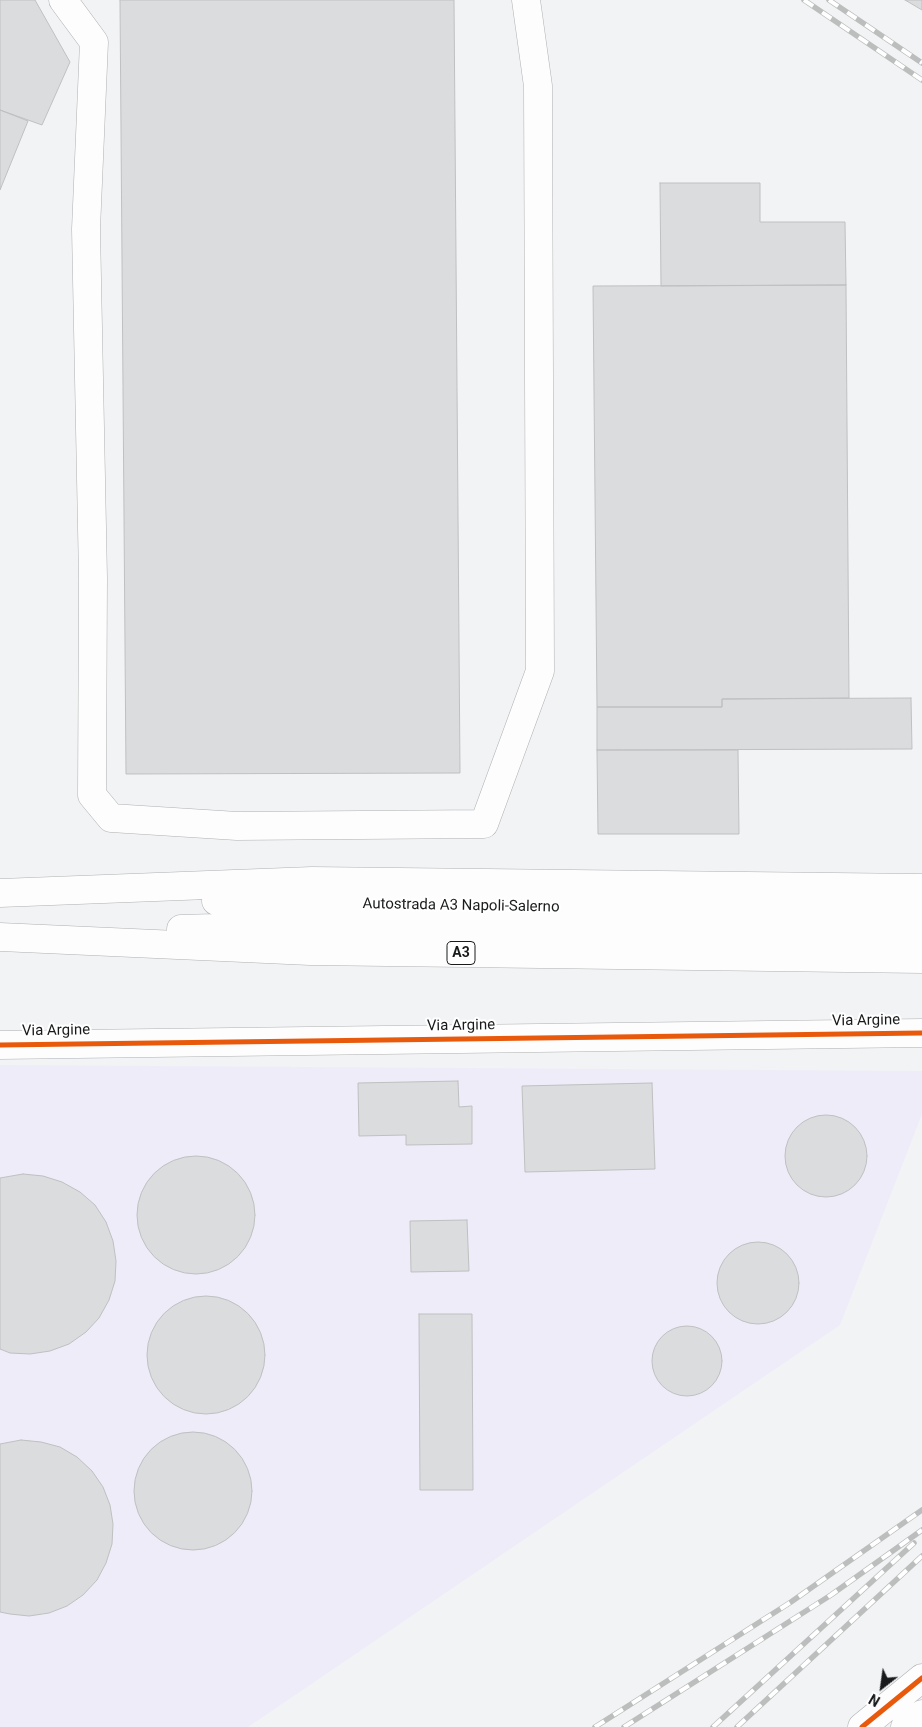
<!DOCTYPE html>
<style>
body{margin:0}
#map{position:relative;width:922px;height:1727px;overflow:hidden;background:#f2f3f5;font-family:Roboto,sans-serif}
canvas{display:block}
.north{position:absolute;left:857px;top:1662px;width:50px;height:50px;-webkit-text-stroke:4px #fff;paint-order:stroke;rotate:210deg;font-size:14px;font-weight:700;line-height:20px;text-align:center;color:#191a1b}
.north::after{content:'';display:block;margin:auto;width:18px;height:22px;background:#191a1b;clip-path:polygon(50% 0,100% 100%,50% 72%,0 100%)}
</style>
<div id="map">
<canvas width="922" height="1727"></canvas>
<div class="north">N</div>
</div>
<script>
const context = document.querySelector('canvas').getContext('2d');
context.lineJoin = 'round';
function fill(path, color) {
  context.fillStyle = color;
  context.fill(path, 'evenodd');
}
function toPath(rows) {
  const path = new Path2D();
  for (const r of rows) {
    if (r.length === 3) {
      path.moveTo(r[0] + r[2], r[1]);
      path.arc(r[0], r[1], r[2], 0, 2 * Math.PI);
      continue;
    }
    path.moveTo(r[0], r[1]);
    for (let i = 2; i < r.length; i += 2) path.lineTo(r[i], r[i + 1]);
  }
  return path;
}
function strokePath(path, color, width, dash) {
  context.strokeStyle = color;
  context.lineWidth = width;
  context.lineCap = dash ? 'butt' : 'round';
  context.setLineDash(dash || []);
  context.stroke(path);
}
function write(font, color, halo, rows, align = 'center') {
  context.font = font + ' Roboto,sans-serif';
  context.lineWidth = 4;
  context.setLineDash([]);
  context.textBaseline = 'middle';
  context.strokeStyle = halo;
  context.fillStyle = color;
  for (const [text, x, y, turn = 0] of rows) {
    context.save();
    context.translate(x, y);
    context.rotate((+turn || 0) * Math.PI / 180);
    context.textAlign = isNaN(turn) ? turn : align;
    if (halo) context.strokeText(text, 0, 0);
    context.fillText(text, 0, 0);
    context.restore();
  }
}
const industrial = toPath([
 [0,1065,922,1071,922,1114,840,1325,248,1727,0,1727]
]);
const building = toPath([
 [0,0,35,0,70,62,42,125,0,110,0,0],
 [120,0,454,0,460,773,126,774,120,0],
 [905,0,922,0,922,10,905,0],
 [0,110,28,121,0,190,0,110],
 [660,183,760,183,760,222,845,222,846,285,661,286,660,183],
 [846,285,849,698,722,699,722,707,597,707,593,286,846,285],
 [911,698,912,749,597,750,597,707,722,707,722,699,911,698],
 [597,750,738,750,739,834,598,834,597,750],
 [458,1081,459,1107,472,1106,472,1144,406,1145,406,1135,359,1136,358,1083,458,1081],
 [652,1083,655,1169,525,1172,522,1086,652,1083],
 [826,1156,41],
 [196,1215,59],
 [23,1174,43,1176,62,1182,80,1192,95,1205,106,1222,113,1241,116,1261,115,1281,109,1300,99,1318,86,1332,69,1344,50,1351,30,1354,10,1353,0,1349,0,1178,23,1174],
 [467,1220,469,1271,411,1272,410,1221,467,1220],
 [758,1283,41],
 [206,1355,59],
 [419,1314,472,1314,473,1490,420,1490,419,1314],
 [687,1361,35],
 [193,1491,59],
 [21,1440,41,1442,60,1447,77,1457,92,1471,103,1487,110,1505,113,1524,112,1544,106,1563,97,1580,83,1595,67,1606,49,1613,29,1616,10,1614,0,1612,0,1444,21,1440]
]);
const minor = toPath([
 [63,0,94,42,86,229,93,578,92,795,111,818,237,826,484,824,540,671,538,86,526,0],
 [0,1045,922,1033],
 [862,1727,922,1678],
 [905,1727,922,1714]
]);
const highway = toPath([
 [0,893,312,881,922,888],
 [216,901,312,904,922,911],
 [181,929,311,925,922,931],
 [0,937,310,951,922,959]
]);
const rail = toPath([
 [804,0,922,80],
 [829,0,922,63],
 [595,1727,791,1602,922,1510],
 [624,1727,831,1595,922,1530],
 [713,1727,914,1543],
 [737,1727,922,1556]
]);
const cycleway = toPath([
 [0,1045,922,1033],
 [862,1727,922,1678]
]);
const shields = [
 [461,953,28]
];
const shieldNames = [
 ["A3",461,953]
];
const streetNames = [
 ["Autostrada A3 Napoli-Salerno",461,906,1],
 ["Via Argine",866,1021,-1],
 ["Via Argine",461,1026,-1],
 ["Via Argine",56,1031,-1]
];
fill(industrial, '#eeecf9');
fill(building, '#dbdcdd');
strokePath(building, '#bfc0c1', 1);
strokePath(minor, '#afb0b1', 29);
strokePath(highway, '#afb0b1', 29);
strokePath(minor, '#fdfdfe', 28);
strokePath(highway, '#fdfdfe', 28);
strokePath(rail, '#bcbdbd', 5.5);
strokePath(rail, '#fff', 4, [11]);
strokePath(cycleway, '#e8590c', 5);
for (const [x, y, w] of shields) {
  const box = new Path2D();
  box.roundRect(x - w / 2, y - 11.5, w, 23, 4);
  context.fillStyle = '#fff';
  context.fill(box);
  strokePath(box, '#191a1b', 1);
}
write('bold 14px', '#191a1b', null, shieldNames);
write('15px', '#191a1b', '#fff', streetNames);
</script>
